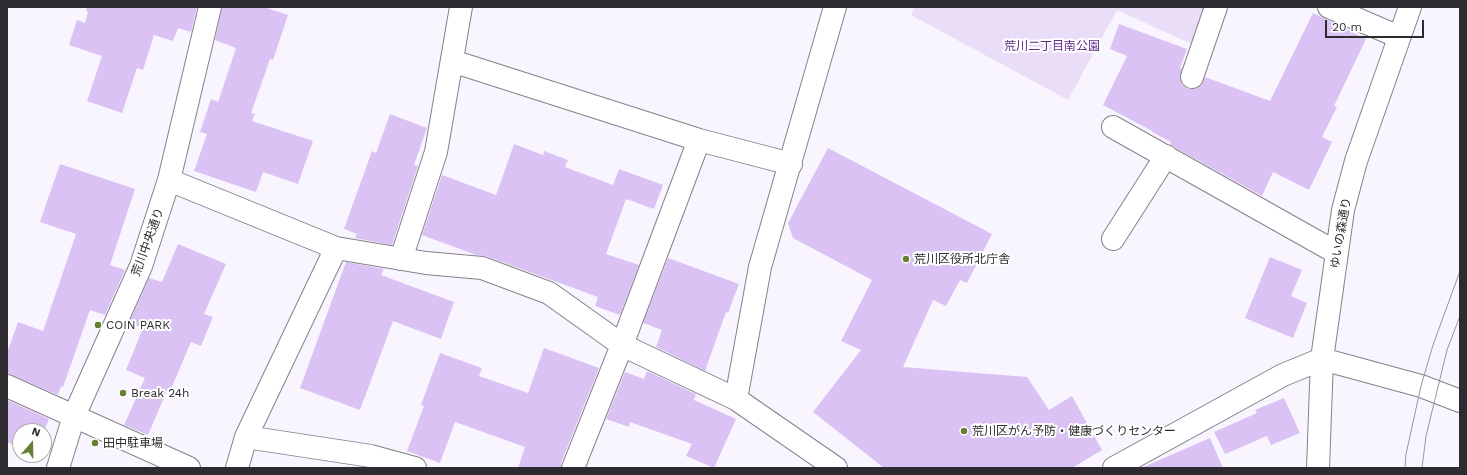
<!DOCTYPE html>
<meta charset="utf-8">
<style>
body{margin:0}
#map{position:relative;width:1467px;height:475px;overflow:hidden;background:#f9f5fe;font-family:"Work Sans",sans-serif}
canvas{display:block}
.frame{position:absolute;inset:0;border:8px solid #2d2b2f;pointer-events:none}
.north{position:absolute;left:12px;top:423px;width:40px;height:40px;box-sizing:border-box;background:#fff;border:1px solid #abaaac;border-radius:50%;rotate:20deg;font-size:11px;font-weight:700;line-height:16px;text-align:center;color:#2d2b2f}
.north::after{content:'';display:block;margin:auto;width:14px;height:18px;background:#658033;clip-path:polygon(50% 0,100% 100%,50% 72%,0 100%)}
.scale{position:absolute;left:1325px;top:20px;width:99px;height:18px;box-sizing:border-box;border:2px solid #2d2b2f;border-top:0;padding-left:5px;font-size:12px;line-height:14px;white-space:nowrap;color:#2d2b2f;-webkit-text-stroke:3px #fff;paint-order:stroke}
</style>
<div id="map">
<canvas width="1467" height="475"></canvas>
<div class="frame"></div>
<div class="north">N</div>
<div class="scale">20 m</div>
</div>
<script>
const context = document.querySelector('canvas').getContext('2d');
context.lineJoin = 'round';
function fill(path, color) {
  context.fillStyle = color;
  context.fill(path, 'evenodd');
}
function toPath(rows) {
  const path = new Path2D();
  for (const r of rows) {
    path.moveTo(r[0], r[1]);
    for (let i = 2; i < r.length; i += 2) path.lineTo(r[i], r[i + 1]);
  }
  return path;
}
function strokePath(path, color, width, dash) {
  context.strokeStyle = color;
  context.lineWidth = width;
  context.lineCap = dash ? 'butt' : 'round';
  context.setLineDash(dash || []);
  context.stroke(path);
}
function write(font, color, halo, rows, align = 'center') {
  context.font = font + ' "Work Sans","Noto Sans JP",sans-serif';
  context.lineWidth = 4;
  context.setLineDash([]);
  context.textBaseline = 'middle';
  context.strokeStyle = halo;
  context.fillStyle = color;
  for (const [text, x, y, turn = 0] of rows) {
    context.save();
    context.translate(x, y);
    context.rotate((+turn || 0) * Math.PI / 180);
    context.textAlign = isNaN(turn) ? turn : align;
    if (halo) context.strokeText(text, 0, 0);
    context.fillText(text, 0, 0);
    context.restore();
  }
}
const green = toPath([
 [914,7,1207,7,1194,45,1117,10,1068,100,911,15]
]);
const building = toPath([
 [87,7,197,7,191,32,178,28,173,41,154,35,143,70,137,68,122,113,87,101,102,56,69,45,77,20,85,23,88,12,86,11],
 [222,7,264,7,288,15,273,60,270,59,251,113,255,114,252,121,313,141,298,184,263,172,256,192,194,171,207,134,200,132,211,99,218,102,236,48,215,40],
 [1313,13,1366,39,1334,106,1337,107,1322,137,1332,142,1309,190,1273,172,1262,196,1174,147,1170,145,1171,142,1152,132,1152,131,1103,105,1127,56,1110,49,1119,24,1187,49,1180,68,1182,69,1180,79,1182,85,1188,89,1194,89,1200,87,1205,77,1270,101],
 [390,114,427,128,414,165,418,166,392,245,355,238,357,234,344,229,372,151,376,153],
 [514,144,543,155,544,151,568,160,565,167,613,185,619,169,663,185,654,209,626,199,606,254,639,265,620,315,595,306,598,297,486,256,476,255,422,235,442,175,496,195],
 [828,148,992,234,967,283,960,280,946,306,933,300,903,367,1027,377,1049,410,1072,396,1102,450,1072,468,884,468,813,412,861,350,841,341,872,280,793,238,788,223],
 [60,164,135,189,110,265,125,270,105,315,90,310,63,387,61,386,58,395,12,375,7,374,7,353,18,322,43,331,76,234,40,222],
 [178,244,226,264,204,314,213,317,201,346,191,342,171,389,168,388,148,435,124,425,145,378,126,370,143,328,129,323,149,278,162,282],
 [1270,257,1302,270,1291,296,1307,303,1293,338,1245,318],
 [668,258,739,284,728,313,726,312,705,371,656,347,662,330,643,323],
 [346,262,384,269,381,275,454,302,441,339,393,321,360,410,300,388],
 [544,348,599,368,561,463,561,468,518,468,525,447,455,422,440,463,407,451,424,406,421,405,440,353,482,368,479,376,528,393],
 [647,371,696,394,694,400,736,419,714,468,686,456,692,444,630,422,629,427,606,419,625,372,644,379],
 [1284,398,1300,433,1271,445,1267,436,1225,454,1214,432,1257,413,1255,410],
 [7,400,49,419,44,431,20,431,20,447,7,442],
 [1210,438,1223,468,1141,468]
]);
const minor = toPath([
 [1329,7,1399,37],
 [452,61,699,140,791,164],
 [1192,77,1216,7],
 [1113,127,1337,253],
 [169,180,336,248,426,263,482,268,549,293,622,345,736,399,836,468],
 [1113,239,1166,156],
 [401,259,436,152,461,7],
 [7,386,189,468],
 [736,399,760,267,835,7],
 [246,437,371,456,415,468],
 [58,468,74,416,141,266,169,180,210,7],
 [237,468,246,437,336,248],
 [573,468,622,345,699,140],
 [1114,468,1283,375,1322,359,1421,386,1460,401],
 [1318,468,1322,359,1343,210,1356,161,1410,7]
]);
const tram = toPath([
 [1405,468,1406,454,1421,386,1433,345,1460,271],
 [1422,468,1426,436,1447,350,1460,316]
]);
const markers = [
 [906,259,4,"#658033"],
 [98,325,4,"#658033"],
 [123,393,4,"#658033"],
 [964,431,4,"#658033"],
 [95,443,4,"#658033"]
];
const parkNames = [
 ["荒川二丁目南公園",1052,46]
];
const streetNames = [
 ["ゆいの森通り",1341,233,-80],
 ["荒川中央通り",148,242,-70]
];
const poiNames = [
 ["荒川区役所北庁舎",914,259],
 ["COIN PARK",106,325],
 ["Break 24h",131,393],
 ["荒川区がん予防・健康づくりセンター",972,431],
 ["田中駐車場",103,443]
];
fill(green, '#e9ddf8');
fill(building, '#dac2f5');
strokePath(minor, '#85818b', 24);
strokePath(minor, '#fff', 22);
strokePath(tram, '#98959b', 1);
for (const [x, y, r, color] of markers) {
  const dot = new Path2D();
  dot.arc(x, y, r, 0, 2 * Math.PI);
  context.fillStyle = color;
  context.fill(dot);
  strokePath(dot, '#fff', 1.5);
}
write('12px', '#5f2a8a', '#fff', parkNames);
write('12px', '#2d2b2f', '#fff', streetNames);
write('12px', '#2d2b2f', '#fff', poiNames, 'left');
</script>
